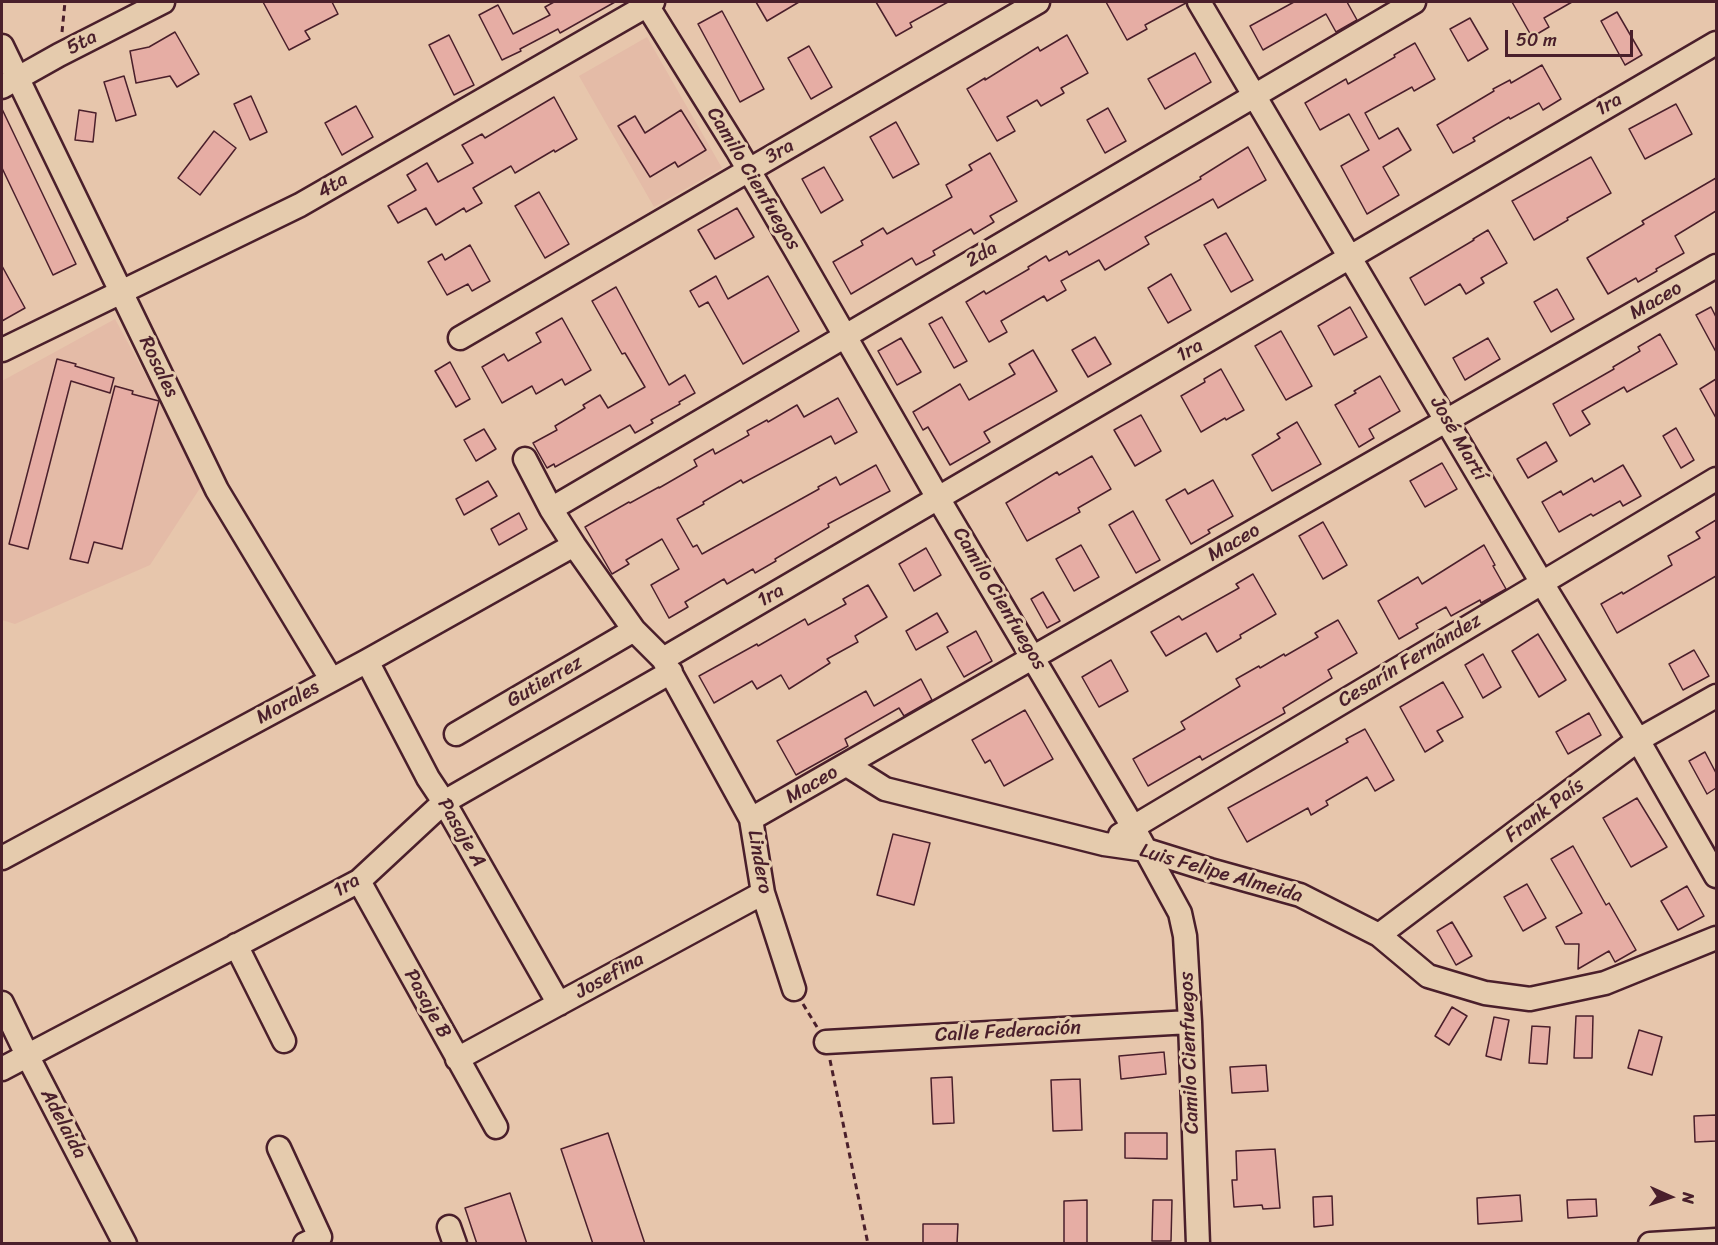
<!DOCTYPE html>
<meta charset="utf-8">
<style>
body{margin:0}
#map{position:relative;width:1718px;height:1245px;overflow:hidden;background:#e7c6ac;font-family:Sriracha,sans-serif}
canvas{display:block}
.frame{position:absolute;inset:0;border:3px solid #4a1f2b;pointer-events:none}
.north{position:absolute;left:1640px;top:1167px;width:60px;height:60px;-webkit-text-stroke:4px #e5cbad;paint-order:stroke;rotate:93deg;font-size:16px;font-weight:700;line-height:24px;text-align:center;color:#4a1f2b}
.north::after{content:'';display:block;margin:auto;width:21px;height:27px;background:#4a1f2b;clip-path:polygon(50% 0,100% 100%,50% 72%,0 100%)}
.scale{position:absolute;left:1505px;top:30px;width:128px;height:27px;box-sizing:border-box;border:3px solid #4a1f2b;border-top:0;padding-left:8px;font-size:18px;line-height:21px;white-space:nowrap;color:#4a1f2b;-webkit-text-stroke:4px #e5cbad;paint-order:stroke}
</style>
<div id="map">
<canvas width="1718" height="1245"></canvas>
<div class="frame"></div>
<div class="north">N</div>
<div class="scale">50 m</div>
</div>
<script>
const context = document.querySelector('canvas').getContext('2d');
context.lineJoin = 'round';
function fill(path, color) {
  context.fillStyle = color;
  context.fill(path, 'evenodd');
}
function toPath(rows) {
  const path = new Path2D();
  for (const r of rows) {
    path.moveTo(r[0], r[1]);
    for (let i = 2; i < r.length; i += 2) path.lineTo(r[i], r[i + 1]);
  }
  return path;
}
function strokePath(path, color, width, dash) {
  context.strokeStyle = color;
  context.lineWidth = width;
  context.lineCap = dash ? 'butt' : 'round';
  context.setLineDash(dash || []);
  context.stroke(path);
}
function write(font, color, halo, rows, align = 'center') {
  context.font = font + ' Sriracha,sans-serif';
  context.lineWidth = 6;
  context.setLineDash([]);
  context.textBaseline = 'middle';
  context.strokeStyle = halo;
  context.fillStyle = color;
  for (const [text, x, y, turn = 0] of rows) {
    context.save();
    context.translate(x, y);
    context.rotate((+turn || 0) * Math.PI / 180);
    context.textAlign = isNaN(turn) ? turn : align;
    if (halo) context.strokeText(text, 0, 0);
    context.fillText(text, 0, 0);
    context.restore();
  }
}
const built = toPath([
 [647,37,722,168,654,207,579,76],
 [115,319,204,482,150,565,15,624,2,620,2,381]
]);
const building = toPath([
 [263,2,332,2,338,14,305,31,310,39,289,50,263,2],
 [554,2,615,2,560,33,558,29,520,49,521,51,502,60,479,15,498,5,513,34,550,15,545,7,554,2],
 [756,2,799,2,767,21,756,2],
 [876,2,948,2,910,23,912,27,896,36,876,2],
 [1106,2,1186,2,1186,3,1145,25,1147,29,1127,40,1106,2],
 [1294,2,1348,2,1347,2,1357,20,1336,32,1326,14,1263,50,1250,26,1294,2],
 [1512,2,1572,2,1544,18,1549,27,1532,37,1512,2],
 [722,11,764,89,740,102,698,24,722,11],
 [1617,12,1642,55,1625,65,1601,21,1617,12],
 [1470,18,1488,49,1468,61,1450,29,1470,18],
 [175,32,199,74,177,87,170,76,136,83,130,51,149,47,175,32],
 [449,35,474,85,454,95,429,45,449,35],
 [1067,35,1088,73,1061,88,1064,93,1041,106,1037,100,1007,117,1015,131,997,141,967,89,985,78,985,80,1038,47,1040,51,1067,35],
 [1415,43,1435,79,1414,91,1412,87,1365,113,1379,139,1398,128,1411,150,1383,167,1399,195,1367,214,1341,166,1369,150,1349,114,1320,130,1305,103,1346,79,1348,84,1395,57,1394,55,1415,43],
 [809,46,832,87,811,99,788,58,809,46],
 [1195,53,1211,82,1165,109,1148,79,1195,53],
 [1542,65,1561,99,1543,110,1539,103,1510,119,1509,117,1473,138,1475,141,1453,153,1437,125,1494,91,1493,89,1510,80,1511,83,1542,65],
 [124,76,136,115,116,121,104,82,124,76],
 [251,96,267,132,250,140,234,104,251,96],
 [554,97,577,139,555,152,554,150,515,173,511,166,473,188,482,203,466,212,464,208,436,225,426,208,398,223,388,206,416,190,407,175,427,163,438,182,473,163,462,145,482,134,485,138,554,97],
 [1676,104,1692,134,1645,159,1629,129,1676,104],
 [356,106,373,137,342,155,325,123,356,106],
 [1108,108,1126,141,1105,153,1087,120,1108,108],
 [2,109,76,264,53,275,2,168,2,109],
 [79,110,96,113,93,142,75,140,79,110],
 [681,110,706,150,678,167,675,162,650,177,618,126,635,116,645,133,681,110],
 [896,122,919,164,893,178,870,137,896,122],
 [214,131,236,148,200,195,178,178,214,131],
 [1248,147,1266,180,1218,208,1213,199,1145,237,1149,244,1105,270,1099,260,1061,281,1066,290,1047,301,1044,296,1001,321,1007,332,989,342,966,302,984,291,986,294,1029,269,1028,267,1046,256,1049,261,1067,251,1069,255,1201,179,1200,177,1248,147],
 [990,153,1017,201,990,216,994,222,974,234,971,229,933,251,935,255,916,265,912,258,851,294,833,262,863,245,861,241,883,228,887,234,952,197,946,185,972,170,969,165,990,153],
 [1591,157,1611,193,1567,218,1568,220,1534,240,1512,201,1591,157],
 [824,167,843,200,821,213,802,179,824,167],
 [1716,178,1716,211,1675,236,1684,253,1656,269,1657,271,1638,282,1636,278,1608,294,1587,258,1644,224,1642,221,1716,178],
 [539,192,569,244,545,258,515,206,539,192],
 [737,208,754,237,715,259,698,230,737,208],
 [1488,230,1507,263,1481,278,1484,283,1466,294,1460,284,1425,305,1410,278,1474,240,1473,239,1488,230],
 [1226,233,1253,280,1231,292,1204,245,1226,233],
 [470,245,490,281,472,291,468,284,447,295,428,262,442,254,445,260,470,245],
 [2,266,25,308,2,321,2,266],
 [1171,274,1191,310,1168,323,1148,288,1171,274],
 [716,276,728,299,768,276,799,331,743,364,708,302,699,307,690,291,716,276],
 [616,287,669,385,685,375,695,393,679,402,680,404,651,420,653,423,635,433,630,425,555,467,554,464,547,468,533,443,557,430,555,426,585,408,583,405,600,395,608,408,645,387,625,353,622,354,592,301,616,287],
 [1557,289,1574,319,1551,332,1534,302,1557,289],
 [1350,307,1367,337,1334,355,1318,326,1350,307],
 [1711,307,1716,317,1716,352,1696,315,1711,307],
 [942,317,967,361,954,368,929,324,942,317],
 [562,318,591,370,565,385,562,379,536,394,532,386,502,403,482,367,504,354,508,361,541,342,536,333,562,318],
 [1281,331,1312,386,1286,400,1255,346,1281,331],
 [1660,334,1677,364,1627,392,1624,387,1582,411,1590,424,1570,436,1553,404,1614,369,1613,367,1640,351,1638,347,1660,334],
 [1095,337,1111,364,1088,377,1072,350,1095,337],
 [901,338,921,372,897,385,878,351,901,338],
 [1488,338,1500,359,1465,380,1453,358,1488,338],
 [1033,350,1057,391,984,432,990,442,950,465,928,427,923,430,913,412,960,384,969,400,1015,374,1009,364,1033,350],
 [57,359,76,364,75,366,114,378,110,393,71,381,28,549,9,544,57,359],
 [450,362,470,399,456,407,435,371,450,362],
 [1221,369,1244,410,1226,420,1225,418,1201,432,1181,396,1205,382,1204,379,1221,369],
 [1380,376,1400,411,1369,429,1374,438,1359,447,1335,405,1356,393,1354,391,1380,376],
 [1716,379,1716,418,1700,389,1716,379],
 [115,386,133,391,132,394,159,401,122,549,94,542,88,563,70,559,115,386],
 [838,398,857,432,835,444,831,436,743,483,741,480,703,502,704,504,677,519,693,547,697,545,702,554,819,489,818,487,836,477,840,485,876,465,890,491,828,524,829,527,775,559,776,561,755,573,753,569,727,584,724,579,685,602,688,607,669,618,651,585,679,569,662,539,626,560,629,564,612,574,585,527,629,502,630,503,659,487,659,488,697,466,694,460,713,449,715,454,749,435,747,431,767,420,768,422,797,405,804,417,838,398],
 [1141,415,1161,451,1135,466,1114,430,1141,415],
 [1297,422,1321,464,1272,491,1252,455,1280,438,1277,434,1297,422],
 [1676,428,1694,460,1681,468,1663,436,1676,428],
 [484,429,496,449,476,461,464,440,484,429],
 [1546,442,1557,461,1528,478,1517,459,1546,442],
 [1092,456,1111,489,1078,508,1080,512,1027,541,1006,503,1057,472,1059,475,1092,456],
 [1442,463,1457,489,1425,507,1410,481,1442,463],
 [1623,465,1641,496,1623,506,1620,501,1593,516,1591,514,1559,532,1542,502,1561,491,1563,495,1592,478,1594,482,1623,465],
 [1213,480,1233,516,1208,530,1210,533,1191,544,1166,500,1185,489,1188,494,1213,480],
 [488,481,497,496,464,515,456,499,488,481],
 [1133,511,1160,560,1136,573,1109,525,1133,511],
 [519,513,527,529,499,545,491,529,519,513],
 [1716,520,1716,576,1617,633,1601,604,1622,592,1623,594,1672,565,1668,556,1700,538,1696,532,1716,520],
 [1323,522,1347,565,1323,579,1299,536,1323,522],
 [1081,545,1099,577,1074,591,1056,559,1081,545],
 [1484,545,1495,565,1493,566,1506,589,1481,603,1480,600,1451,616,1446,607,1416,624,1418,628,1399,639,1378,601,1418,577,1422,584,1484,545],
 [926,548,941,575,914,591,899,564,926,548],
 [1253,574,1276,614,1240,635,1241,638,1217,652,1206,633,1166,656,1151,632,1179,616,1182,620,1239,588,1236,584,1253,574],
 [868,585,887,617,855,636,858,642,827,659,830,663,789,689,781,675,757,689,752,681,714,703,699,676,757,644,758,646,805,619,808,625,846,604,843,599,868,585],
 [1043,592,1060,621,1047,628,1031,599,1043,592],
 [937,613,948,632,916,650,906,631,937,613],
 [1338,620,1357,653,1328,670,1332,678,1283,708,1285,713,1202,760,1200,756,1148,786,1133,759,1185,729,1181,722,1240,686,1236,679,1259,666,1260,668,1284,654,1285,656,1318,637,1315,633,1338,620],
 [976,631,992,661,964,677,947,647,976,631],
 [1538,634,1566,680,1539,697,1512,651,1538,634],
 [1694,650,1709,676,1683,690,1669,664,1694,650],
 [1483,654,1501,687,1483,698,1465,665,1483,654],
 [1111,660,1128,691,1099,707,1082,677,1111,660],
 [921,679,932,700,904,716,899,708,845,739,848,746,796,775,777,741,866,691,874,706,921,679],
 [1443,682,1463,717,1437,731,1443,741,1425,752,1400,707,1443,682],
 [1025,710,1053,759,1004,786,990,760,985,763,972,740,1025,710],
 [1589,713,1601,735,1568,754,1556,732,1589,713],
 [1365,729,1394,780,1375,791,1367,777,1326,801,1328,805,1311,815,1308,808,1247,842,1228,808,1348,742,1346,739,1365,729],
 [1705,752,1716,773,1716,788,1707,794,1689,761,1705,752],
 [1637,798,1667,847,1631,867,1603,818,1637,798],
 [893,834,930,843,914,905,877,895,893,834],
 [1573,846,1606,905,1609,903,1636,950,1615,962,1609,951,1578,969,1579,944,1565,944,1556,927,1582,913,1551,859,1573,846],
 [1527,884,1546,918,1523,931,1504,897,1527,884],
 [1687,886,1704,916,1678,930,1661,901,1687,886],
 [1452,922,1472,956,1456,965,1437,931,1452,922],
 [1452,1007,1467,1016,1449,1045,1435,1036,1452,1007],
 [1576,1016,1593,1016,1592,1058,1574,1058,1576,1016],
 [1494,1017,1509,1020,1501,1060,1486,1056,1494,1017],
 [1532,1026,1550,1027,1547,1064,1529,1063,1532,1026],
 [1639,1030,1662,1037,1652,1075,1628,1068,1639,1030],
 [1164,1052,1166,1074,1121,1079,1119,1056,1164,1052],
 [1266,1065,1268,1091,1232,1093,1230,1067,1266,1065],
 [952,1077,954,1123,933,1124,931,1078,952,1077],
 [1080,1079,1082,1130,1053,1131,1051,1080,1080,1079],
 [1716,1115,1716,1141,1695,1142,1694,1116,1716,1115],
 [608,1133,645,1244,593,1244,561,1149,608,1133],
 [1125,1133,1167,1133,1167,1159,1125,1158,1125,1133],
 [1275,1149,1280,1208,1263,1209,1262,1205,1234,1207,1232,1180,1237,1180,1236,1151,1275,1149],
 [510,1193,527,1244,477,1244,465,1208,510,1193],
 [1520,1195,1522,1221,1478,1224,1477,1198,1520,1195],
 [1332,1196,1333,1225,1314,1227,1313,1197,1332,1196],
 [1596,1199,1597,1216,1568,1218,1567,1200,1596,1199],
 [1087,1200,1087,1244,1064,1244,1064,1201,1087,1200],
 [1153,1200,1172,1200,1171,1241,1152,1241,1153,1200],
 [923,1224,958,1224,957,1244,923,1244,923,1224]
]);
const path = toPath([
 [62,32,65,2],
 [803,1004,817,1027],
 [830,1060,868,1244]
]);
const minor = toPath([
 [645,2,737,150,795,249,938,498,1133,827,1180,913,1185,936,1190,1022,1198,1244],
 [1199,2,1542,583,1638,740,1716,876],
 [2,46,217,490,331,679],
 [2,87,59,55,163,2],
 [460,338,1038,2],
 [2,350,300,205,653,2],
 [525,459,551,509,574,545,634,630,663,659,751,819,763,893,794,989],
 [551,509,1414,2],
 [663,659,1716,43],
 [367,661,428,778,444,802,559,1004],
 [456,734,634,630],
 [847,765,885,789,1104,844,1146,850,1210,870,1300,895,1379,935,1428,976,1485,993,1530,999,1605,983,1716,938],
 [751,819,1716,266],
 [1120,835,1716,479],
 [2,858,367,661,574,545],
 [359,881,496,1127],
 [1379,935,1638,740,1716,696],
 [236,945,284,1041],
 [2,1003,27,1055,125,1244],
 [826,1042,1190,1022],
 [457,1059,763,893],
 [2,1069,359,881,444,802,671,672],
 [279,1148,320,1237,305,1244],
 [449,1227,455,1244],
 [1650,1244,1716,1240]
]);
const streetNames = [
 ["5ta",82,43,-27],
 ["1ra",1609,105,-30],
 ["3ra",780,152,-30],
 ["Camilo Cienfuegos",753,179,59],
 ["4ta",333,186,-30],
 ["2da",982,255,-30],
 ["Maceo",1656,301,-30],
 ["1ra",1190,351,-30],
 ["Rosales",158,367,64],
 ["José Martí",1458,439,60],
 ["Maceo",1234,543,-30],
 ["1ra",771,596,-30],
 ["Camilo Cienfuegos",999,599,59],
 ["Cesarín Fernández",1410,661,-31],
 ["Gutierrez",545,682,-30],
 ["Morales",288,703,-29],
 ["Maceo",812,785,-30],
 ["Frank País",1545,811,-37],
 ["Pasaje A",461,833,60],
 ["Lindero",759,862,80],
 ["Luis Felipe Almeida",1221,874,16],
 ["1ra",347,886,-31],
 ["Josefina",610,976,-29],
 ["Pasaje B",427,1004,61],
 ["Calle Federación",1008,1032,-3],
 ["Camilo Cienfuegos",1190,1053,-92],
 ["Adelaida",63,1124,62]
];
fill(built, '#e4bba7');
fill(building, '#e6ada4');
strokePath(building, '#4a1f2b', 1.5);
strokePath(minor, '#4a1f2b', 27);
strokePath(path, '#4a1f2b', 3, [6, 4.5]);
strokePath(minor, '#e5cbad', 22);
write('20px', '#4a1f2b', '#e5cbad', streetNames);
</script>
